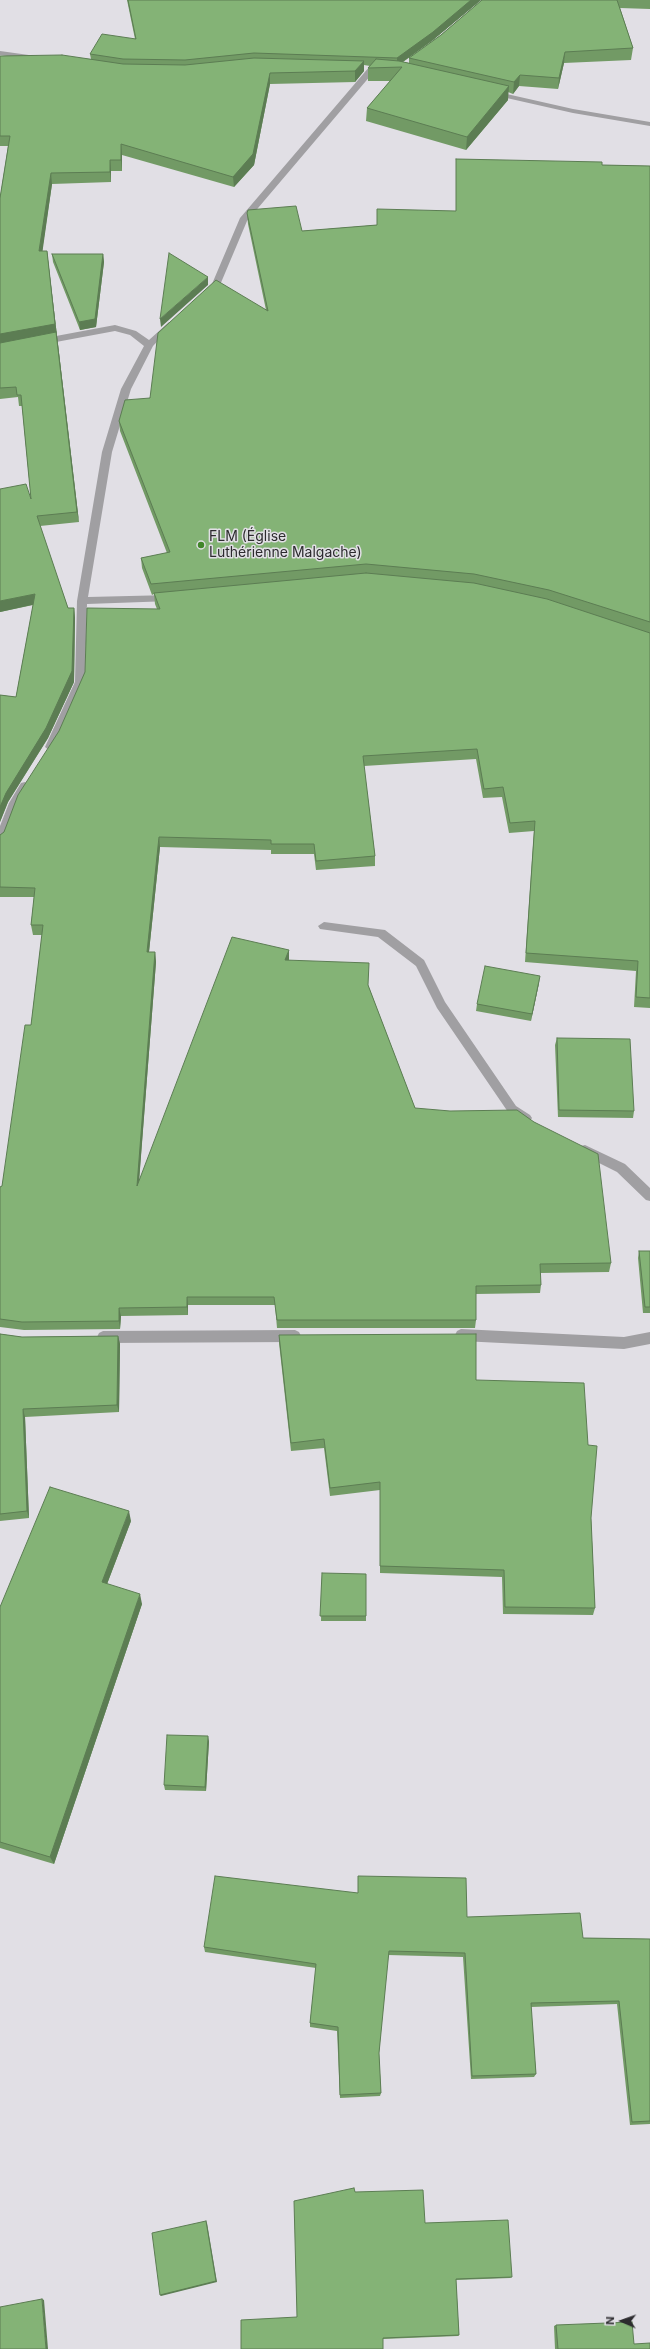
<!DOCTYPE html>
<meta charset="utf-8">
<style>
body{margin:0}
#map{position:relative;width:650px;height:2349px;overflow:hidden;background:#e1dfe5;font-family:Inter,sans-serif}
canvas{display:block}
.north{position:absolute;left:602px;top:2301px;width:40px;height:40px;-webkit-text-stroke:3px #e1dfe5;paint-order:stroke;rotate:272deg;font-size:11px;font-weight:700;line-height:16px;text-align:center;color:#2c2b2e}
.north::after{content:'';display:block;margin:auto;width:14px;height:18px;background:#2c2b2e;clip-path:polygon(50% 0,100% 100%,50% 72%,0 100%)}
</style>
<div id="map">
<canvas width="650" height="2349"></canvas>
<div class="north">N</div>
</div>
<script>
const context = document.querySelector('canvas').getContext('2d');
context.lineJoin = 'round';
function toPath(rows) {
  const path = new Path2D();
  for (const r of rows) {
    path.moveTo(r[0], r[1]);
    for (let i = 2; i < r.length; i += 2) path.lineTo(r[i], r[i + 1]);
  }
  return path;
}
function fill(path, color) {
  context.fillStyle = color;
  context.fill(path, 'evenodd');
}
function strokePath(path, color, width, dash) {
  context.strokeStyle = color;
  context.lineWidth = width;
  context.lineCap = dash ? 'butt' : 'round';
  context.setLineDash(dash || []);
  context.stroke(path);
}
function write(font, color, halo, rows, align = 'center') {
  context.font = font + ' Inter,sans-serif';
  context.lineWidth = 3;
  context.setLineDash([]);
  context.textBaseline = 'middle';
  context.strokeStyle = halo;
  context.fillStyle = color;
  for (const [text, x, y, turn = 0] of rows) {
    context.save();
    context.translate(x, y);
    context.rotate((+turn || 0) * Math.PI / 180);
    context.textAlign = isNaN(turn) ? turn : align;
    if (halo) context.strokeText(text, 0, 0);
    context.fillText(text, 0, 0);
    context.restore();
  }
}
const street = toPath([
 [0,51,36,56,40,58,36,60,0,55,0,51],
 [370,66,377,68,247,221,220,285,211,294,205,294,205,290,212,284,240,218,370,66],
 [489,90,573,109,650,122,650,126,573,113,489,94,489,90],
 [169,322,173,325,153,346,131,389,112,452,88,597,171,595,176,598,171,601,87,604,85,682,55,747,50,751,45,747,75,682,77,601,102,452,121,389,144,346,130,335,115,331,40,345,36,342,40,339,115,325,136,331,149,340,169,322],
 [25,782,30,786,19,804,5,841,0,845,0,826,9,803,21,783,25,782],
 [324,922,385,930,424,960,445,1002,516,1106,530,1115,532,1118,530,1121,522,1121,508,1112,437,1008,416,966,378,937,320,929,318,926,324,922],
 [585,1145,625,1164,650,1188,650,1201,646,1200,617,1172,581,1154,579,1150,581,1146,585,1145],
 [461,1329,624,1337,650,1332,650,1344,624,1349,461,1341,457,1339,455,1335,457,1331,461,1329],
 [295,1330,299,1332,301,1336,299,1340,295,1342,103,1343,99,1341,97,1337,99,1333,103,1331,295,1330]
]);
const wall = toPath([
 [127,0,481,0,433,40,403,62,409,63,409,58,441,35,482,0,650,0,650,9,620,8,633,48,631,60,564,63,558,89,519,86,513,94,508,92,508,100,466,150,366,121,367,108,390,81,368,81,368,68,370,66,364,65,364,71,355,82,270,84,254,165,234,187,122,155,122,171,111,171,111,182,52,184,42,251,47,251,79,522,40,526,68,608,74,608,75,618,74,682,48,738,8,802,0,822,0,695,16,697,33,605,0,612,0,489,31,499,22,406,19,406,18,397,0,399,0,198,8,146,0,146,0,56,91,59,90,54,135,39],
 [456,159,602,165,650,166,650,1008,634,1007,636,971,525,962,534,831,509,833,502,797,483,798,476,759,364,766,375,856,375,866,316,870,314,854,271,854,271,850,160,847,149,952,155,952,156,962,139,1180,289,950,289,960,368,985,415,1108,611,1263,609,1272,540,1273,541,1285,540,1293,476,1294,476,1320,475,1328,277,1328,275,1305,188,1305,188,1315,121,1316,120,1329,24,1330,0,1327,0,1187,2,1186,31,1025,42,935,33,935,31,925,34,897,0,897,0,835,4,832,157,609,155,604,154,594,152,595,142,568,141,558,167,553,120,431,119,421,266,310,248,224,247,213,302,231,377,225,456,211],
 [52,254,103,254,104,262,96,327,80,330,53,262],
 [539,983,531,1021,476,1011,477,1004],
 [557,1038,634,1111,633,1118,558,1117,555,1045],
 [639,1251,650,1251,650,1313,643,1313,638,1258],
 [0,1334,22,1337,118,1336,120,1344,119,1412,25,1417,29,1518,0,1521],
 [279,1335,476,1380,591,1518,595,1608,593,1615,503,1614,502,1577,380,1573,380,1490,330,1496,324,1448,291,1451,279,1343],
 [131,1521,107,1584,142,1604,54,1864,0,1848,0,1607],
 [322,1573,366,1616,366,1621,321,1621],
 [209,1741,206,1791,165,1790,164,1785],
 [467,1917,583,1938,650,1939,650,2124,630,2125,617,2004,531,2007,536,2074,534,2077,471,2079,463,1957,388,1955,379,2053,381,2093,380,2096,340,2098,337,2031,310,2027,310,2023,316,1968,205,1952,204,1947],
 [355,2192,425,2223,512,2277,510,2278,456,2280,459,2335,458,2336,383,2339,297,2317],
 [556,2325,634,2344,650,2349,555,2349,554,2326]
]);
const shadedWall = toPath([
 [471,0,481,0,433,40,397,66,397,58],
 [565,52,564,63,558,89,559,78],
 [364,61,364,71,355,82,355,71],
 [270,73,270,84,254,165,234,187,233,177],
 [520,75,519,86,513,94,514,82],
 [509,86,508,100,466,150,467,137],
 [121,144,122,155,122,171,121,160],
 [110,160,111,171,111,182,110,172],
 [51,173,52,184,41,262,39,251],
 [47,251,79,522,77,512,0,344,0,334],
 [103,254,104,262,96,327,80,330,79,322],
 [208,277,208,285,161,327,160,319],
 [35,594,36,604,0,612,0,601],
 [74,608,75,618,74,682,48,738,8,802,0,822,0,807],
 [159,837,160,847,148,961,147,952],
 [289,950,289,959,285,970,285,960],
 [155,952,156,962,138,1195,137,1186],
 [540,976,539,983,531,1021,532,1014],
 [187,1297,188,1305,188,1315,187,1307],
 [119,1308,121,1316,120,1329,119,1321],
 [118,1336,120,1344,119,1412,117,1405],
 [23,1409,25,1417,29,1518,27,1511],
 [129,1511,131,1521,104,1592,102,1582],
 [140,1594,142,1604,54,1864,50,1857],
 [208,1736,209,1741,206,1791,205,1787],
 [206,2221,207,2223,217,2282,161,2296,160,2295],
 [42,2299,44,2300,48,2349,46,2349]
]);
const building = toPath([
 [128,0,471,0,433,32,397,58,254,53,185,60,123,59,90,54,102,34,136,39,128,0],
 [482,0,617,0,633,48,565,52,559,78,520,75,514,82,409,58,441,35,482,0],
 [62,55,123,64,185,65,254,58,364,61,355,71,270,73,253,154,233,177,121,144,121,160,110,160,110,172,51,173,39,251,47,251,55,324,0,334,0,198,10,136,0,136,0,56,62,55],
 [376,59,399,61,509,86,467,137,367,108,402,67,368,68,376,59],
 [456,159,602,162,602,165,650,166,650,622,549,590,474,574,366,564,151,584,141,558,170,552,119,421,125,400,150,398,158,333,216,280,268,311,247,213,248,210,296,206,302,231,377,225,377,209,456,211,456,159],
 [169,253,208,277,160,319,169,253],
 [52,254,103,254,95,319,79,322,52,254],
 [56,332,77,512,37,516,68,608,74,608,72,671,46,728,6,793,0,807,0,695,16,697,35,594,0,601,0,489,26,484,31,499,21,395,17,395,16,387,0,388,0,343,56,332],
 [366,573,474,583,547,599,650,633,650,998,636,997,638,961,526,953,535,821,510,823,503,787,484,789,477,749,363,756,375,856,316,861,314,844,271,844,271,840,159,837,147,952,155,952,137,1186,232,937,289,950,285,960,369,963,368,985,415,1108,450,1111,517,1110,534,1122,598,1154,611,1263,540,1264,541,1285,476,1286,476,1320,277,1320,274,1297,187,1297,187,1307,119,1308,119,1321,22,1322,0,1319,0,1187,2,1186,25,1025,31,1025,43,925,31,925,35,888,0,887,0,835,4,832,18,795,59,731,85,672,87,608,160,609,154,593,366,573],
 [485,966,540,976,532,1014,477,1004,485,966],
 [557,1038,630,1039,634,1111,559,1110,557,1038],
 [639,1251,650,1251,650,1307,645,1307,639,1251],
 [0,1334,22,1337,118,1336,117,1405,23,1409,27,1511,0,1514,0,1334],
 [476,1334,476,1380,584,1383,588,1445,597,1446,591,1518,595,1608,505,1607,504,1570,380,1566,380,1482,330,1488,324,1439,291,1443,279,1335,476,1334],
 [50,1487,129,1511,102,1582,140,1594,50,1857,0,1842,0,1607,50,1487],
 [322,1573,366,1574,366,1616,320,1616,322,1573],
 [167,1735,208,1736,205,1787,164,1785,167,1735],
 [215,1876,358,1893,358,1876,466,1878,467,1917,580,1913,583,1938,650,1939,650,2121,632,2122,619,2001,531,2003,536,2074,472,2076,465,1953,389,1951,379,2053,381,2093,340,2095,338,2027,310,2023,316,1964,204,1947,215,1876],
 [354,2188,355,2192,423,2190,425,2223,508,2220,512,2277,456,2279,459,2335,383,2338,383,2349,241,2349,241,2320,297,2317,294,2201,354,2188],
 [206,2221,216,2281,160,2295,152,2233,206,2221],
 [42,2299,46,2349,0,2349,0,2307,42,2299],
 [632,2322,634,2344,650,2343,650,2349,558,2349,556,2325,632,2322]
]);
const markers = [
 [201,545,4,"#41862a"]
];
const poiNames = [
 ["FLM (Église",209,537],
 ["Luthérienne Malgache)",209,553]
];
fill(street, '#a09fa2');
fill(wall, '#729a65');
fill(shadedWall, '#5c7d53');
fill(building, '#84b376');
strokePath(building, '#5c7d53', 1);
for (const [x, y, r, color] of markers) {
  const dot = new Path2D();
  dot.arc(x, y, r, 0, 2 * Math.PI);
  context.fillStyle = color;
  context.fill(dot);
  strokePath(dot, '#e1dfe5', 1.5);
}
write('14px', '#2c2b2e', '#e1dfe5', poiNames, 'left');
</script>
